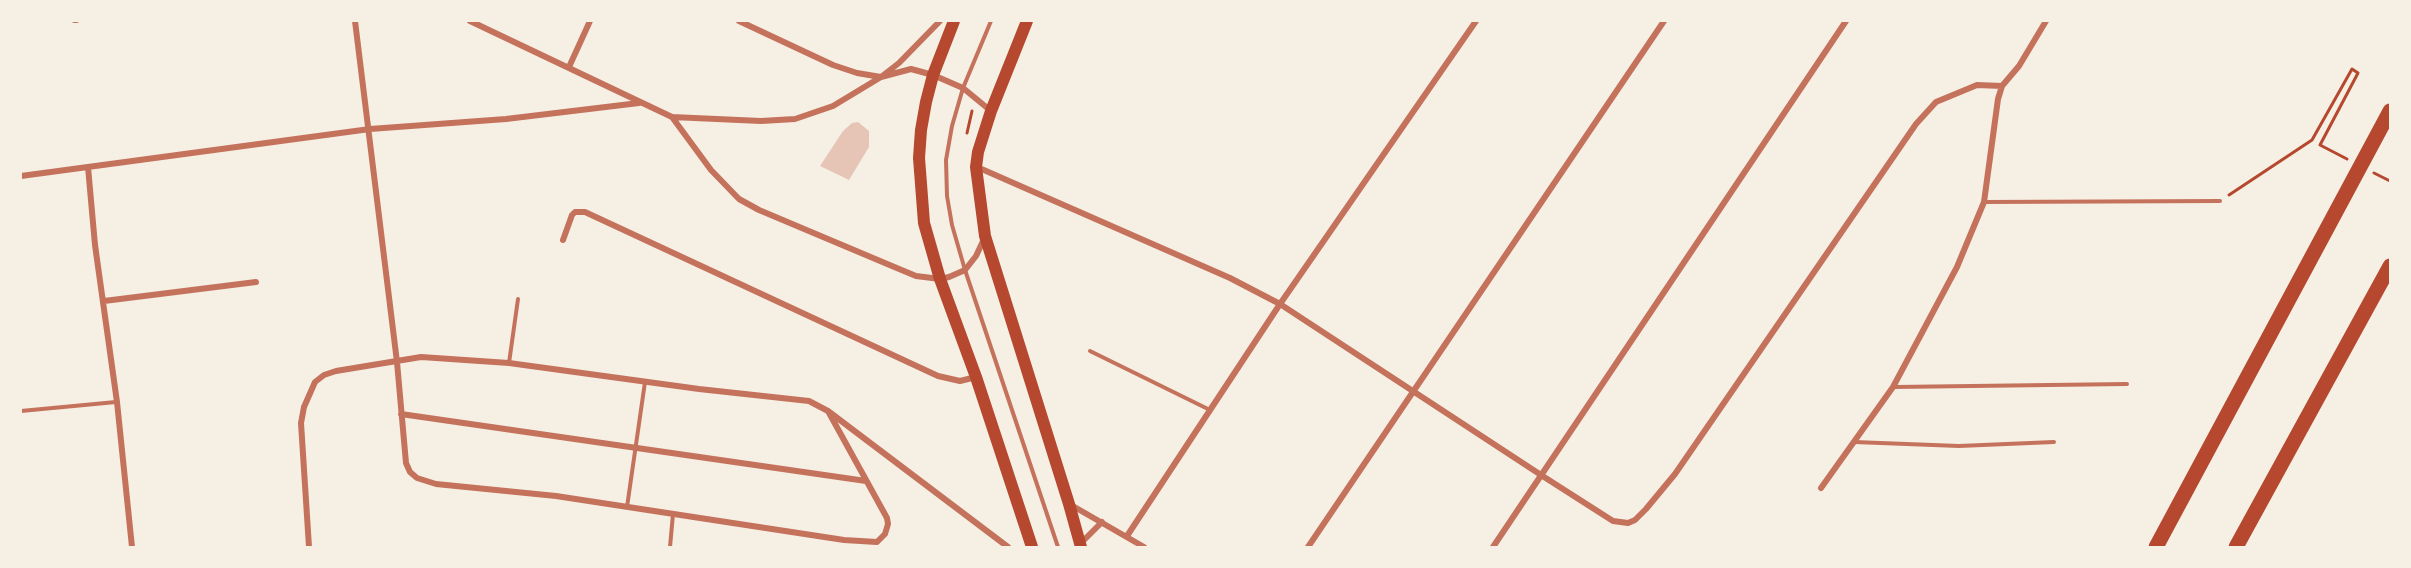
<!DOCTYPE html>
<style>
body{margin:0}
#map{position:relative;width:2411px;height:568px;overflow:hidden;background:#f6efe4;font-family:Poppins,sans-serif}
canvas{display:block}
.frame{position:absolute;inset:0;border:22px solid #f6efe4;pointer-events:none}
</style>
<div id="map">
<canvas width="2411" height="568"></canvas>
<div class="frame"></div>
</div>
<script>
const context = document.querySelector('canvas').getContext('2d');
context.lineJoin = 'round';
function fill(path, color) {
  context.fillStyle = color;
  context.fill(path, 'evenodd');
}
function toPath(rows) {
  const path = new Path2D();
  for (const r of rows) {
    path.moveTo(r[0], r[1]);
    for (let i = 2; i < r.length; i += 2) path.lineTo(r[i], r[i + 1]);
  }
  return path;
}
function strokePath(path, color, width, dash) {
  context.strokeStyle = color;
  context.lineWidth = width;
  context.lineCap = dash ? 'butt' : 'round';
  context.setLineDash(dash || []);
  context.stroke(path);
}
const building = toPath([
 [858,122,869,131,869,147,849,180,820,166,843,131,852,123]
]);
const path = toPath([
 [967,133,972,111],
 [2374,173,2390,181],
 [2229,195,2312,140,2352,69,2358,73,2320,145,2347,159]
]);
const service = toPath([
 [74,21,77,21],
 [991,21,963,88,952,126,946,160,947,196,952,225,965,270,1058,547],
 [1984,202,2220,201],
 [1090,351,1210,410],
 [509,363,518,299],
 [1894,387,2127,384],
 [21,411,116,402],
 [1854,442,1959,446,2054,442],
 [627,507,645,382],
 [670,547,673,514]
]);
const minor = toPath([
 [355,21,397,362,406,463,410,472,417,478,436,484,556,496,844,540,877,542,885,534,888,524,887,518,828,411],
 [470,21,672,117,761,121,795,119,833,106,881,77,899,63,940,21],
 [739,21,833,65,857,73,881,77,911,69,933,75,963,88,991,111],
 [569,67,590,21],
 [672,117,711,170,739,199,759,210,892,266,916,276,940,279,949,277,965,270,976,256,984,239],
 [88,167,95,245,117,402,132,547],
 [977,167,1230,278,1280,304,1541,475,1613,521,1628,523,1635,520,1646,509,1675,474,1916,124,1936,102,1977,85,2002,86],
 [21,176,370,129,506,119,639,103],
 [563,240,572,215,575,212,585,212,938,376,960,381,976,377],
 [104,301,256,282],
 [401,414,866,481],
 [1821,488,1893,387,1957,267,1984,202,1998,99,2002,86,2019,66,2046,21],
 [1071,505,1144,547],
 [1127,536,1280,304,1476,21],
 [1081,543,1102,522],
 [309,547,301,423,304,407,315,382,324,375,336,371,421,357,509,363,699,389,809,401,828,411,1008,547],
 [1308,547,1664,21],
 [1493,547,1846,21]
]);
const primary = toPath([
 [954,21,933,75,926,102,921,130,919,158,924,223,940,279,976,377,1032,547],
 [1027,21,991,111,978,152,976,167,985,236,1069,504,1081,547]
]);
const motorway = toPath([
 [2156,547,2390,111],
 [2236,547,2390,266]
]);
fill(building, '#e6c5b7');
strokePath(path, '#b5482f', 3);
strokePath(service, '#c5725c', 4);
strokePath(minor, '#c5725c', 6);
strokePath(primary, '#b5482f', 12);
strokePath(motorway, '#b5482f', 15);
</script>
